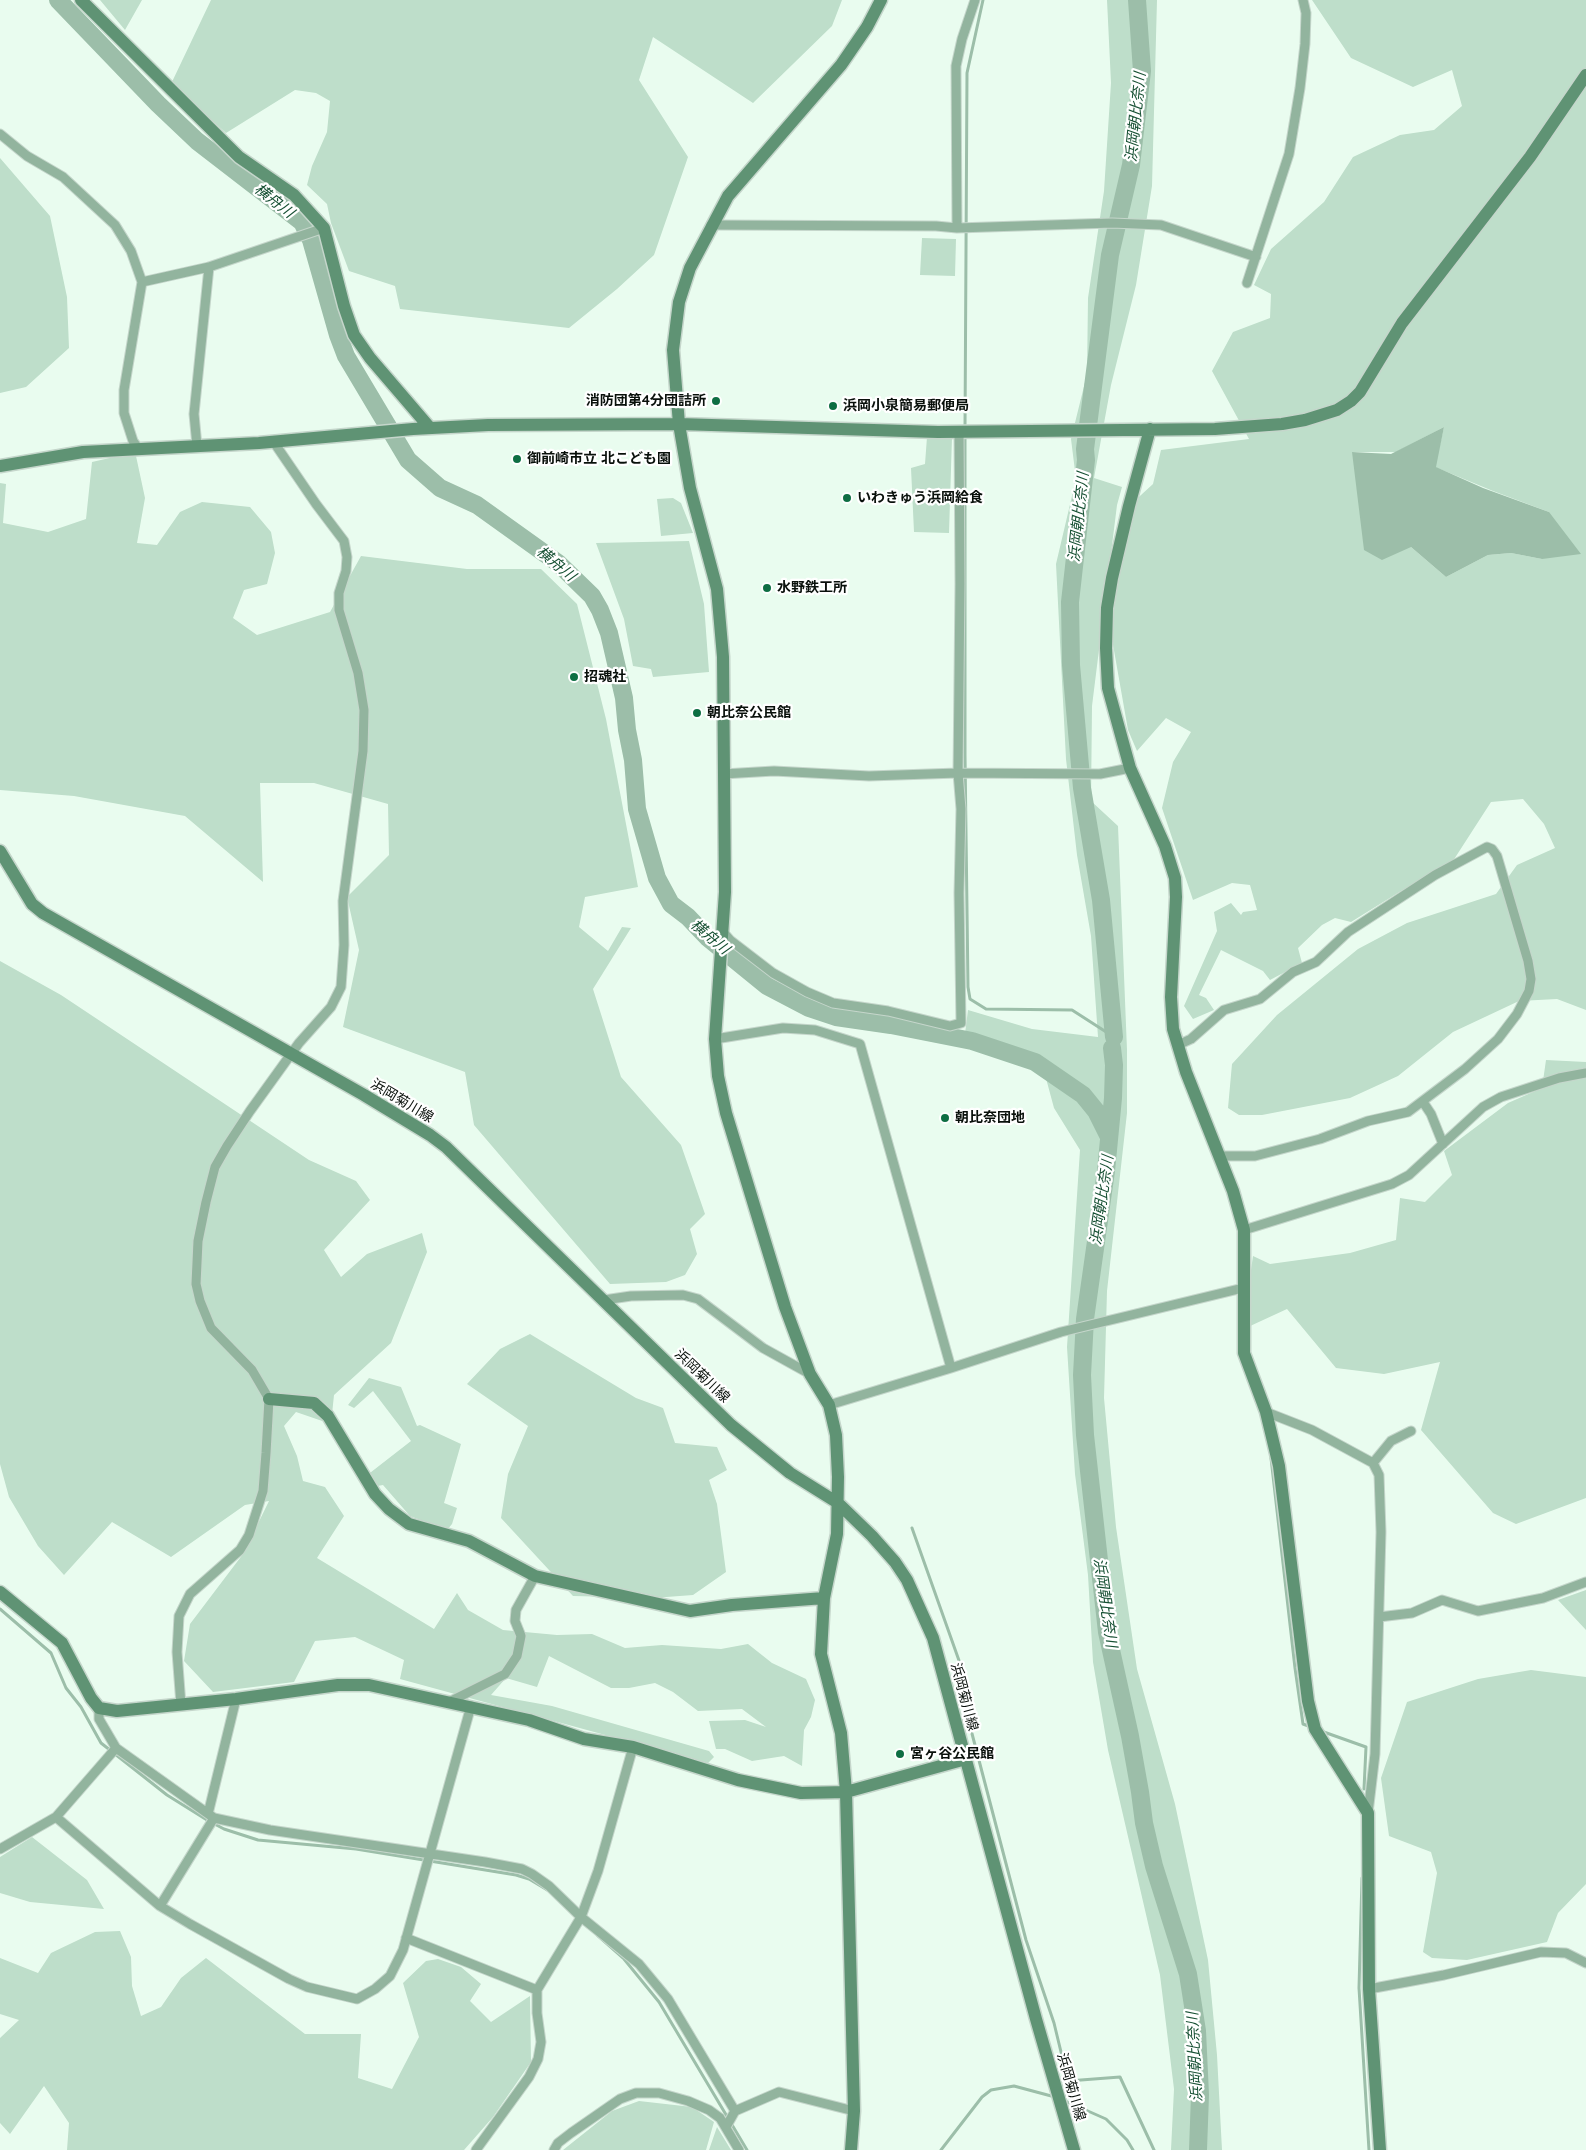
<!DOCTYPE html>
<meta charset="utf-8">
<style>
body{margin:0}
canvas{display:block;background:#e9fcef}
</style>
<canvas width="1586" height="2150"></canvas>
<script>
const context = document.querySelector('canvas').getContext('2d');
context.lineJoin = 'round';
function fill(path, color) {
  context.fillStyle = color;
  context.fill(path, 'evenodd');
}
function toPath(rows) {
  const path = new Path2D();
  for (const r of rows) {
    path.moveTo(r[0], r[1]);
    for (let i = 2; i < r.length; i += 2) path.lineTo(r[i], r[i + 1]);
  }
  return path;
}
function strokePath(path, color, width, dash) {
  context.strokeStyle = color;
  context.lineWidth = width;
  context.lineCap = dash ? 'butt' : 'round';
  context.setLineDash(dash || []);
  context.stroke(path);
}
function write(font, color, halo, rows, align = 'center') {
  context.font = font + ' Quicksand,"Noto Sans JP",sans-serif';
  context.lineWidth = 4.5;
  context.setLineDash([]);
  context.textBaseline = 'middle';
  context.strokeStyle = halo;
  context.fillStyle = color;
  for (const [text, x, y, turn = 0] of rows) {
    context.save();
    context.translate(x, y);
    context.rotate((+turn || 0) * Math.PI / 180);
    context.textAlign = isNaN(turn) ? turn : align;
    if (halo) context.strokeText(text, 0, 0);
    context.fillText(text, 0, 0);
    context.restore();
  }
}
const green = toPath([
 [100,0,142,0,125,30],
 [211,0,842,0,832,26,753,103,653,37,639,80,688,157,654,255,617,289,569,328,400,309,395,286,349,271,331,223,327,204,307,185,312,166,327,132,330,101,316,93,295,90,226,133,171,84],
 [1107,0,1157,0,1152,186,1136,285,1111,385,1094,478,1122,487,1117,505,1092,706,1091,801,1118,826,1127,1050,1127,1113,1107,1291,1104,1398,1116,1527,1137,1669,1175,1804,1208,1960,1217,2055,1222,2150,1171,2150,1174,2089,1160,1975,1108,1750,1093,1662,1088,1575,1075,1474,1067,1347,1080,1150,1054,1108,1044,1071,965,1034,968,1010,1032,1029,1098,1037,1091,936,1077,855,1066,759,1056,564,1076,479,1071,439,1087,374,1088,298,1104,191,1111,83],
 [1312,0,1586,0,1586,1010,1557,999,1519,1001,1453,1032,1398,1076,1350,1098,1262,1115,1239,1115,1228,1108,1232,1064,1277,1015,1358,949,1407,923,1496,894,1517,865,1555,848,1544,824,1523,799,1491,802,1451,864,1401,891,1351,922,1335,918,1322,925,1298,948,1302,963,1270,980,1263,971,1221,950,1199,995,1206,998,1214,1010,1193,1019,1184,1006,1217,931,1214,912,1231,903,1241,915,1243,912,1257,910,1250,885,1232,883,1193,900,1162,808,1173,762,1191,732,1166,718,1137,751,1128,730,1112,639,1116,580,1129,506,1153,484,1161,450,1249,439,1212,371,1233,332,1270,318,1271,294,1254,285,1271,249,1324,202,1353,157,1400,135,1434,130,1462,106,1452,70,1413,87,1351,58],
 [1444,427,1435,467,1493,491,1549,512,1542,559,1511,553,1488,555,1446,577,1411,547,1352,452,1396,452],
 [0,158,50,216,67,297,69,348,26,387,0,393],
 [922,238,956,239,955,276,920,275],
 [927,437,952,437,949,533,914,532,911,468,925,464],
 [136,456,145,498,137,543,157,545,180,512,202,502,250,507,271,532,275,553,267,584,244,590,233,618,257,635,330,612,361,556,467,569,541,569,577,604,606,719,638,887,585,897,579,927,608,951,622,927,631,928,593,989,621,1077,681,1145,705,1214,690,1229,697,1254,685,1275,666,1282,610,1284,474,1125,465,1072,343,1027,359,950,347,897,389,855,388,804,314,783,260,783,263,882,185,816,74,796,0,790,0,483,6,484,3,523,48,532,86,519,92,462,114,457],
 [673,498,681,503,693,533,661,536,657,499],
 [689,541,704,604,709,672,653,677,651,669,633,666,624,619,596,543],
 [0,961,61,995,309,1160,356,1181,370,1200,324,1250,341,1277,367,1254,422,1233,427,1252,391,1343,334,1395,331,1424,296,1412,284,1426,297,1456,303,1481,325,1487,344,1516,317,1558,434,1629,457,1593,468,1610,503,1630,557,1635,592,1634,625,1648,662,1645,721,1649,748,1644,772,1663,806,1679,815,1700,811,1717,804,1730,802,1766,784,1756,752,1761,725,1749,716,1749,709,1721,745,1720,766,1727,742,1709,698,1711,673,1692,655,1683,629,1688,611,1688,549,1656,537,1687,506,1678,491,1695,552,1706,709,1751,714,1757,708,1763,400,1679,404,1660,355,1637,315,1641,294,1682,213,1692,184,1661,190,1624,243,1554,269,1501,245,1505,171,1557,112,1522,64,1575,38,1546,9,1497,0,1464],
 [1546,1060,1586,1062,1586,1498,1516,1524,1493,1513,1421,1430,1440,1362,1384,1374,1336,1368,1287,1309,1248,1327,1248,1291,1253,1256,1270,1264,1350,1253,1396,1240,1400,1198,1425,1202,1452,1175,1444,1151,1508,1103,1542,1088],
 [530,1334,636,1398,663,1408,675,1443,717,1447,727,1470,709,1480,717,1504,726,1572,693,1595,653,1598,573,1596,501,1518,508,1474,528,1426,467,1384,500,1349],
 [369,1378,401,1387,417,1426,420,1425,461,1444,444,1503,457,1508,452,1524,447,1530,410,1516,383,1485,372,1487,366,1476,411,1441,373,1391,354,1408,348,1405],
 [1586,1590,1586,1630,1558,1600],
 [1531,1670,1586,1677,1586,1884,1558,1913,1547,1942,1467,1960,1432,1958,1423,1952,1437,1873,1431,1852,1389,1836,1381,1778,1407,1702,1478,1679],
 [32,1837,87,1880,104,1909,30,1902,0,1893,0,1857],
 [120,1931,131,1957,132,1986,141,2016,161,2007,181,1978,206,1958,305,2034,361,2034,358,2078,392,2089,419,2037,403,1983,426,1961,438,1959,461,1967,481,1984,470,2001,491,2022,530,1996,531,2062,493,2117,464,2150,67,2150,69,2123,44,2086,10,2134,0,2123,0,2038,19,2020,0,2014,0,1958,38,1973,51,1953,95,1932],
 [639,2101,692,2107,714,2122,706,2150,563,2150,612,2111],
 [717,2127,731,2150,709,2150]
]);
const water = toPath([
 [1444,427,1436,467,1483,488,1549,512,1581,554,1542,559,1511,553,1488,555,1446,577,1411,547,1382,560,1364,550,1352,452,1391,454]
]);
const stream = toPath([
 [965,428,967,73,983,0],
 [965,434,965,755,968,987,970,999,986,1009,1072,1010,1114,1037,1112,1048],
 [1271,1458,1295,1668,1303,1724,1311,1727],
 [912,1528,962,1669,970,1726,1026,1940,1054,2023,1068,2081,1120,2077,1154,2150],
 [0,1609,51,1653,66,1688,81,1707,101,1743,167,1795,207,1820,224,1829,258,1840,356,1849,516,1875,529,1879,549,1891],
 [1321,1731,1366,1747,1364,1789],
 [1362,1878,1359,1988,1369,2150],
 [598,1936,624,1959,659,2002,747,2150],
 [1063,2100,1106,2119,1127,2140,1133,2150],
 [941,2150,982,2097,991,2090,1014,2086,1055,2097]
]);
const river = toPath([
 [58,0,158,104,197,141,302,222,311,240,338,335,346,356,408,460,440,488,477,505,558,563,592,596,600,610,609,633,624,698,627,730,633,760,637,809,657,878,671,904,688,917,708,938,767,986,809,1008,836,1017,891,1025,972,1041,1035,1062,1083,1095,1096,1111,1109,1137],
 [1114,1037,1101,900,1082,788,1071,665,1070,602,1086,460,1085,449,1090,410,1110,255,1131,165,1142,71,1137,0],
 [1112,1048,1114,1065,1113,1098,1106,1171,1085,1319,1082,1375,1085,1435,1107,1632,1130,1736,1140,1792,1144,1823,1154,1866,1188,1974,1197,2031,1200,2095,1198,2150]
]);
const street = toPath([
 [0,134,27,156,63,177,115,225,131,251,142,282,124,390,124,413,133,441,138,448],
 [711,225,936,226,957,228,1112,223,1161,225,1256,257],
 [957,228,956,66,962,39,975,0],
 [142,282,209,267,324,228],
 [1247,283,1289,154,1300,88,1305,44,1306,13,1303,0],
 [197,446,194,414,209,267],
 [723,774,774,771,869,776,958,773,1100,774,1130,768],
 [723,932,730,940,773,973,807,992,833,1003,888,1011,950,1026,961,1023,959,893,961,809,958,773,960,584,959,432],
 [715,1039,783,1028,815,1030,860,1044,951,1368],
 [1178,1045,1191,1039,1224,1010,1260,999,1293,972,1316,962,1348,932,1435,875,1487,847,1492,849,1497,856,1528,961,1531,979,1529,991,1517,1014,1498,1039,1465,1069,1408,1112,1368,1121,1320,1139,1255,1156,1219,1156],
 [1423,1102,1431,1114,1443,1144],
 [1244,1230,1392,1184,1409,1175,1483,1107,1501,1097,1559,1078,1586,1073],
 [604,1300,631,1296,683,1295,698,1299,763,1348,810,1374],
 [829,1405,951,1368,1061,1332,1243,1288],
 [1266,1412,1312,1430,1373,1463,1379,1475,1381,1532,1375,1754,1368,1813],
 [1373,1463,1391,1441,1411,1431],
 [1379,1617,1412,1613,1442,1600,1478,1611,1543,1598,1586,1582],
 [451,1701,505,1674,517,1656,521,1636,515,1621,516,1610,535,1576],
 [181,1705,177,1652,179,1616,190,1594,240,1550,249,1535,263,1491,266,1453,269,1399,252,1370,211,1328,200,1301,196,1284,198,1241,206,1202,215,1167,227,1146,250,1111,299,1043,331,1007,341,987,344,945,343,901,363,751,364,710,358,673,339,610,339,593,346,571,347,557,344,541,316,504,273,441],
 [99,1708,99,1719,116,1748,214,1818,270,1830,485,1862,522,1869,532,1874,549,1886,581,1917,639,1964,668,1999,735,2111],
 [208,1814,236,1699],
 [56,1817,116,1748],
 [0,1849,56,1817,160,1906,190,1924,289,1979,307,1987,357,1999,375,1989,390,1976,403,1950,471,1706],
 [160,1906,214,1818],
 [406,1938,537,1990],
 [1369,1989,1444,1975,1541,1952,1566,1953,1586,1963],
 [726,2127,735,2111,779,2092,854,2111],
 [476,2150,529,2077,538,2059,541,2042,537,2013,537,1990,581,1917,598,1871,633,1747],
 [554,2150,558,2143,571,2133,620,2099,636,2093,659,2093,688,2101,709,2110,720,2118,739,2150]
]);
const secondary = toPath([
 [81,0,239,157,294,195,324,228,344,306,354,335,370,358,430,428],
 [1150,429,1129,506,1112,578,1107,608,1106,648,1108,688,1130,768,1165,846,1175,878,1176,897,1171,997,1173,1029,1186,1072,1233,1191,1244,1230,1244,1353,1266,1412,1279,1466,1308,1701,1315,1729,1368,1813,1369,1989,1380,2150],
 [0,466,83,452,259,443,413,429,488,425,679,424,938,432,1215,429,1282,424,1305,420,1337,410,1351,401,1360,392,1402,323,1530,157,1586,75],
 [0,851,32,904,43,913,364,1095,430,1135,446,1147,731,1425,790,1473,838,1503,872,1536,895,1562,907,1580,933,1638,1036,2019,1074,2150],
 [269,1399,314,1403,328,1416,375,1494,389,1509,409,1524,469,1541,535,1576,690,1611,732,1605,824,1598],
 [0,1592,62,1643,91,1698,99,1708,117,1711,236,1699,338,1685,369,1685,529,1720,584,1739,633,1747,738,1780,801,1793,846,1792,966,1759],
 [851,2150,854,2111,846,1792,841,1733,821,1654,824,1598,837,1534,838,1477,836,1435,829,1405,810,1374,785,1307,726,1113,718,1076,715,1039,725,892,723,657,717,589,690,488,679,424,673,350,679,302,690,268,728,196,841,65,867,27,881,0]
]);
const markers = [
 [716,401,5,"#0e6e43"],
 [833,406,5,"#0e6e43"],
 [517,459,5,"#0e6e43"],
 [847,498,5,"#0e6e43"],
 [767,588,5,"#0e6e43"],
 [574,677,5,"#0e6e43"],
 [697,713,5,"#0e6e43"],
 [945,1118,5,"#0e6e43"],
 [900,1754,5,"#0e6e43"]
];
const poiNames = [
 ["消防団第4分団詰所",706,401,"right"],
 ["浜岡小泉簡易郵便局",843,406],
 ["御前崎市立 北こども園",527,459],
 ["いわきゅう浜岡給食",857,498],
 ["水野鉄工所",777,588],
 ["招魂社",584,677],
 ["朝比奈公民館",707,713],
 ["朝比奈団地",955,1118],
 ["宮ヶ谷公民館",910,1754]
];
const streetNames = [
 ["浜岡菊川線",402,1101,31],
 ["浜岡菊川線",702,1376,44],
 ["浜岡菊川線",964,1697,75],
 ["浜岡菊川線",1071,2087,74]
];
const waterNames = [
 ["浜岡朝比奈川",1136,117,-84],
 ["横舟川",274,201,38],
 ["浜岡朝比奈川",1079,517,-84],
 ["横舟川",556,564,40],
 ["横舟川",710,937,40],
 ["浜岡朝比奈川",1102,1200,-82],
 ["浜岡朝比奈川",1105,1603,82],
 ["浜岡朝比奈川",1195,2057,-93]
];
fill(green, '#bedeca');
fill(water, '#9cbea9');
strokePath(stream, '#9cbea9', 3);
strokePath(river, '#9cbea9', 18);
strokePath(street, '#c5d6cb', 11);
strokePath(secondary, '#c5d6cb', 15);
strokePath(street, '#92b49e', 9);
strokePath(secondary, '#5f9374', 12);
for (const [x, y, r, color] of markers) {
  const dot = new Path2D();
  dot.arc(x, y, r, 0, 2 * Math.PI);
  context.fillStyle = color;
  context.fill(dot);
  strokePath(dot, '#fff', 2);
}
write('bold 14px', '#09100b', '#fff', poiNames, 'left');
write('14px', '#09100b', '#fff', streetNames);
write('italic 15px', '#165033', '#fff', waterNames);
</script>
